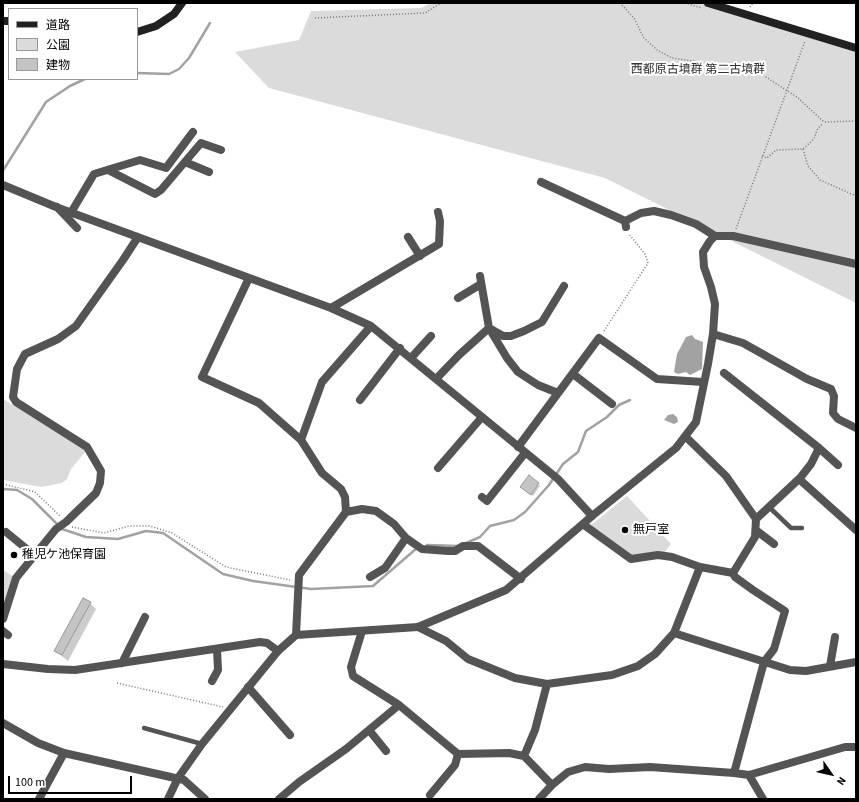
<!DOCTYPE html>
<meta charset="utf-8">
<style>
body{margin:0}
#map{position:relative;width:859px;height:802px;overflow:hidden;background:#fff;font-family:"Source Sans 3","Noto Sans JP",sans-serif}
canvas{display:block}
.frame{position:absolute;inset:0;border:4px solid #000;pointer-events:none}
.legend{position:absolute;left:8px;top:8px;width:130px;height:72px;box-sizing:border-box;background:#fff;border:1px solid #999;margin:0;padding:5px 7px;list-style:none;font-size:12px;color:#000}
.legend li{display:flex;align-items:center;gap:8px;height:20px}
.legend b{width:20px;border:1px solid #999}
.north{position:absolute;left:811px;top:754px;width:40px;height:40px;-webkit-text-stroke:3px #fff;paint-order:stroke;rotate:124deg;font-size:11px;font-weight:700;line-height:16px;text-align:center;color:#000}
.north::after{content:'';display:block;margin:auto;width:14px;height:18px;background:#000;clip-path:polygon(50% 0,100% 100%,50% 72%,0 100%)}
.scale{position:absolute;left:8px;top:776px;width:124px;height:18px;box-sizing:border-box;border:2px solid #000;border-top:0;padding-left:5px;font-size:12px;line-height:14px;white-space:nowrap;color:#000;-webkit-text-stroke:3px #fff;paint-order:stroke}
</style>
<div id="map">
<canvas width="859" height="802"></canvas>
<div class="frame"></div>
<ul class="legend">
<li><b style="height:5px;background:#212121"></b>道路</li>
<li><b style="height:11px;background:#dbdbdb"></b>公園</li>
<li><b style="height:11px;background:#c4c4c4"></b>建物</li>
</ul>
<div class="north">N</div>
<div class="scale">100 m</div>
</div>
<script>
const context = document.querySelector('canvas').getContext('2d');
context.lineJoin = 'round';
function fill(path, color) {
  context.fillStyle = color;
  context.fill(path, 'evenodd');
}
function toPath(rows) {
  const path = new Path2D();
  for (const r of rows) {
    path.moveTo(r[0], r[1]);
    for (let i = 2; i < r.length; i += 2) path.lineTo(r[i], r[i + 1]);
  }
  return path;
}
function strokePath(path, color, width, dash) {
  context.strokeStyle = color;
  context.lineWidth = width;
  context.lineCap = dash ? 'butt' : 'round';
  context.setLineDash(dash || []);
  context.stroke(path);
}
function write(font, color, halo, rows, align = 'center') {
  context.font = font + ' "Source Sans 3","Noto Sans JP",sans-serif';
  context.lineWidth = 4;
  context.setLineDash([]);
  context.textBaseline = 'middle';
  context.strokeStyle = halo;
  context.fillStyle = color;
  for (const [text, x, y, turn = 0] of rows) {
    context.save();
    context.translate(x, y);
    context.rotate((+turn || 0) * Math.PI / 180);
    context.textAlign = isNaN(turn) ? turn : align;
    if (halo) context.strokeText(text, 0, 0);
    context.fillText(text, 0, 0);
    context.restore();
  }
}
const green = toPath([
 [431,3,708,3,856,48,856,303,605,178,269,88,235,52,299,40,311,11,421,8],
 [3,399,86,451,71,469,67,479,62,483,41,487,3,480],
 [627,496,671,544,664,553,633,557,590,526],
 [3,570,16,578,3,613]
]);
const water = toPath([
 [692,335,695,339,703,342,702,369,690,375,686,372,678,374,674,372,677,354,686,337],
 [673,414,677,417,678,422,674,424,664,420,668,415]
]);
const shadow = toPath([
 [529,477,540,486,533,496,523,489],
 [90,603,96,609,68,661,55,651]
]);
const stream = toPath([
 [137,73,169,74,179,69,189,58,210,23],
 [4,169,46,102,70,86,85,79],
 [3,489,17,490,32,499,62,529,86,537,118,539,146,531,163,533,223,574,253,581,311,589,373,586,417,548],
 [466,543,480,537,490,526,514,520,525,512,549,485,563,464,578,452,586,431,607,417,619,405,630,400],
 [427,545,458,546]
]);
const building = toPath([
 [529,475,539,483,531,495,520,487,529,475],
 [83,598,91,602,62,655,54,651,83,598]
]);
const path = toPath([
 [620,3,634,18,644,38,657,50,672,58,755,70,797,97,824,122,856,121],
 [685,3,702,8],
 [750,7,753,3],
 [315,18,425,13,441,3],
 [803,149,808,166,820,180,856,196],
 [762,156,767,158,776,150,803,149,814,139,817,130,823,123],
 [736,229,805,41],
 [604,331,648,263,645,254,629,234],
 [3,484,35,492,60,516],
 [72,527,104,533,129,526,150,526,172,533,226,567,290,580],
 [117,683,223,707]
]);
const service = toPath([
 [769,507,791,528,802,528],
 [144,728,202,744]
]);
const minor = toPath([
 [185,162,209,172],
 [108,170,155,194,161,190,201,143,221,150],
 [541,182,625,221],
 [3,185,56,207,331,308,371,326,558,479,592,516],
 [57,207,77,228],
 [72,211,94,174,140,160,166,168,193,132],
 [626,227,625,221,641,213,654,211,671,215,696,224,715,236],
 [408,237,420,256],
 [480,276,489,328,507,358,518,372,538,385,558,393],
 [249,278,202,377,259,403,301,440],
 [458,298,481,284],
 [331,308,439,244,440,221,438,212],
 [713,334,743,343,807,379,831,389,834,396,833,413,838,419,856,428],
 [411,358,431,336],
 [573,374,612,404],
 [436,379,459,355,489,328,503,336,511,336,524,331,542,322,564,286],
 [360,400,400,348],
 [686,437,726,476,756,519,800,478,811,464,819,448,724,373],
 [518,447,599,338,657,379,703,382],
 [819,448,838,465],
 [438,468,482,417],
 [799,479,856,530],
 [482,497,487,501,525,453],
 [346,512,362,509,376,511,394,524,406,538,422,549,448,551,455,551,463,546,478,546,521,579],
 [584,525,631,559,658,555,672,557,700,567,733,573,755,537,756,519],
 [757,531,774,544],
 [6,532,34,555],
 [370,577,385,568,406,538],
 [3,619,16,578,56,529,66,522,96,493,100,483,101,471,87,447,16,402,13,397,17,369,25,354,58,339,76,326,123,260,138,237],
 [418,627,446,641,468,659,515,678,547,684,612,675,638,666,655,654,674,633,790,670,806,671,856,662],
 [3,631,8,635],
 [362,631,351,667,353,676,399,705,458,754,509,753,524,756,552,785,539,799],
 [674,633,700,567],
 [296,635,299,575,346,512,345,497,341,489,322,473,301,440,322,382,371,326],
 [122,663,145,617],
 [3,664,48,669,75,670,260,642,267,643,278,651],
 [830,666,835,637],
 [212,681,218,670,217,649],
 [248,687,290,735],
 [3,723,38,743,64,753,184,780,205,799],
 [369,730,386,751],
 [524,756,535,730,547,684],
 [734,773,749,775,845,747,856,747],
 [749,775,763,799],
 [552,785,568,772,585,767,609,769,650,767,734,773,764,662,774,649,785,611,753,590,735,577,733,573],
 [430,795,455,765,458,754],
 [39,799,64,753],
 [279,799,299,782,346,749,399,705]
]);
const tertiary = toPath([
 [168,799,178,778,202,744,278,651,296,635,418,627,506,590,592,516,676,448,696,422,708,364,713,334,715,304,711,287,704,267,703,252,710,241,715,236,733,236,856,264]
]);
const secondary = toPath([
 [708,3,856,48],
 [3,21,9,21],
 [137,32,156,26,174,14,182,3]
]);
const markers = [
 [625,530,4,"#000"],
 [14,555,4,"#000"]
];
const parkNames = [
 ["西都原古墳群 第二古墳群",698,70]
];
const poiNames = [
 ["無戸室",633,530],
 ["稚児ケ池保育園",22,555]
];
fill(green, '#dbdbdb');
fill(water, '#a2a2a2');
fill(shadow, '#0003');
strokePath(stream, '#a2a2a2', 2.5);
fill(building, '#c4c4c4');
strokePath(building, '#989898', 1);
strokePath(path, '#767676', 1.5, [1, 2]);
strokePath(service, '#545454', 4.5);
strokePath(minor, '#545454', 8);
strokePath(tertiary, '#545454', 8);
strokePath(secondary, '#212121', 8);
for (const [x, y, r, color] of markers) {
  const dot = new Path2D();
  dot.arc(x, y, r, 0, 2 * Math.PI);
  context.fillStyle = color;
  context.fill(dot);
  strokePath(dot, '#fff', 1.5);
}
write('12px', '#323232', '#fff', parkNames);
write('12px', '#000', '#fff', poiNames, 'left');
</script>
